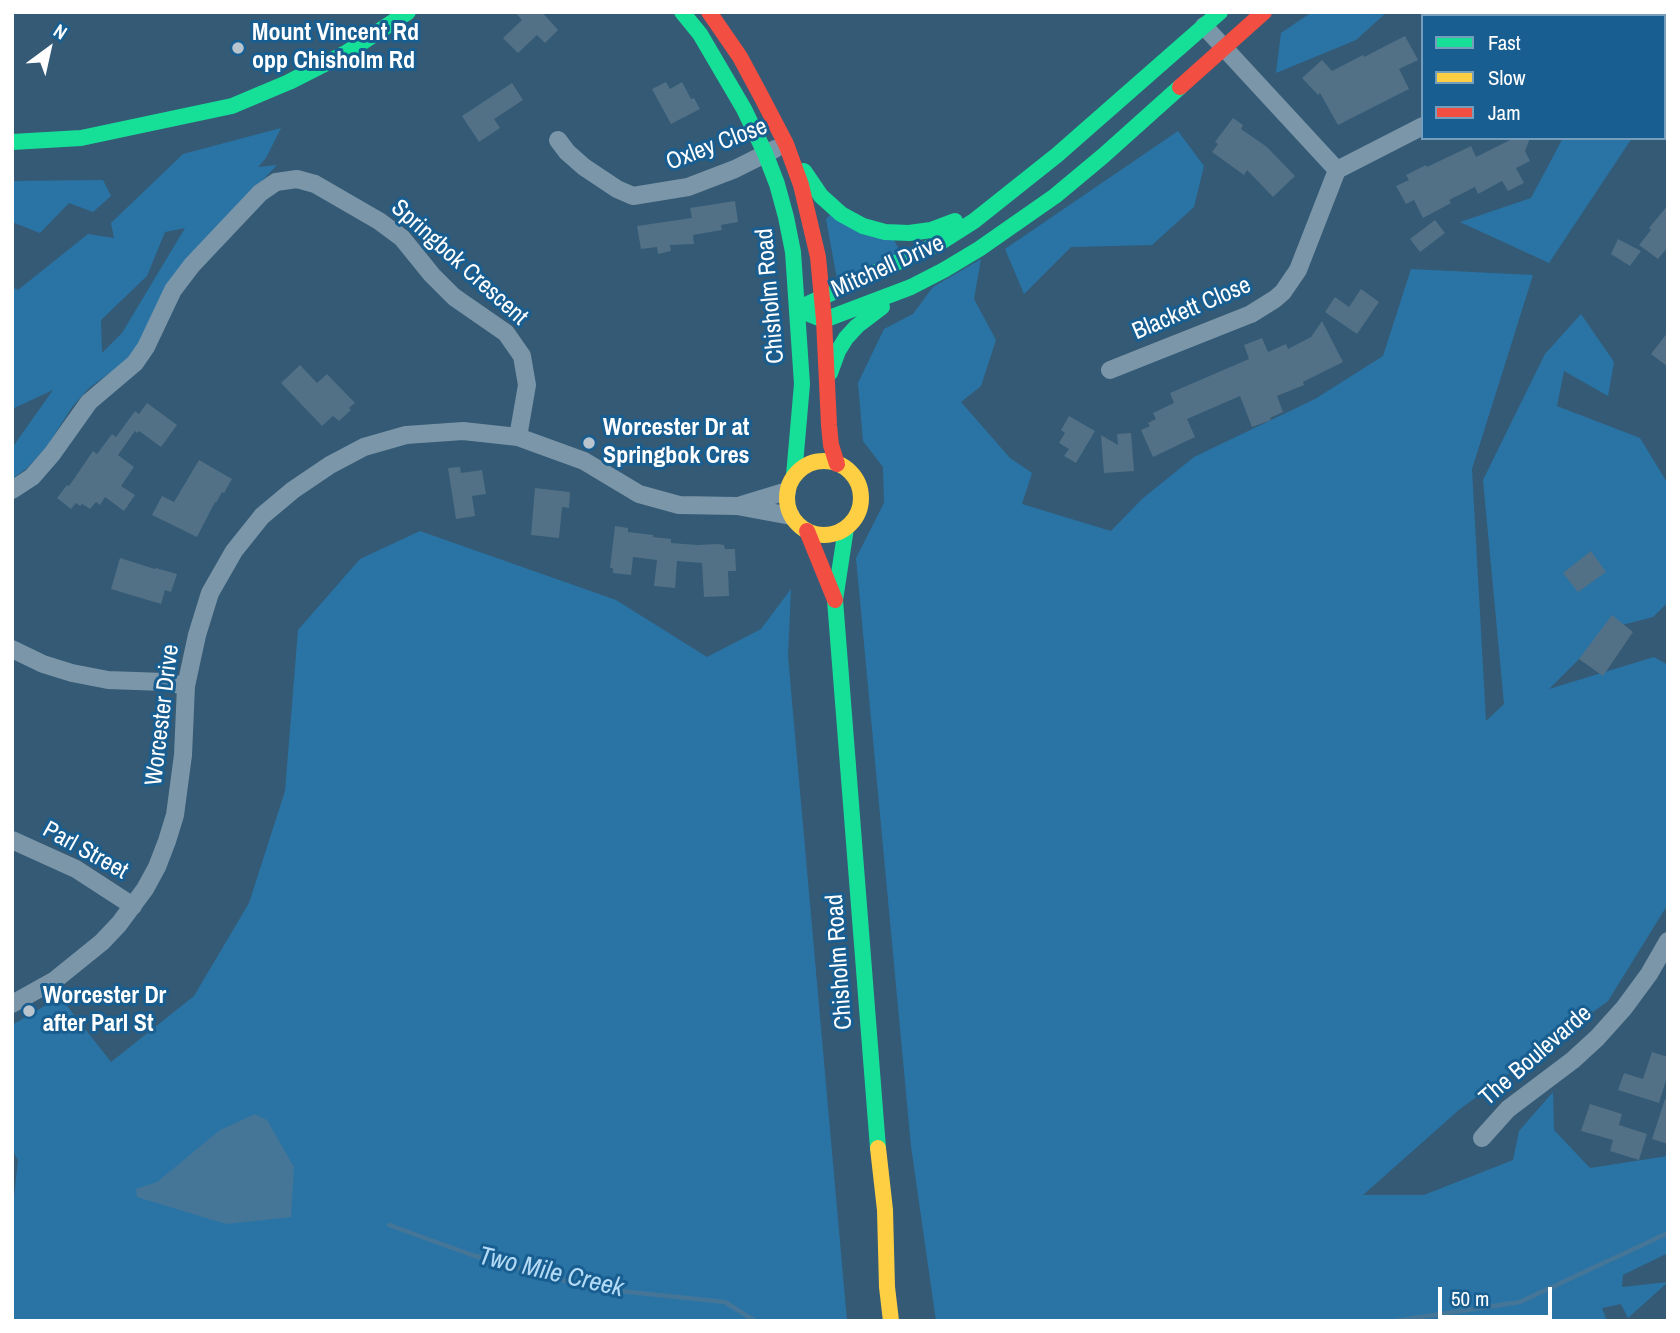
<!DOCTYPE html>
<style>
body{margin:0}
#map{position:relative;width:1680px;height:1333px;overflow:hidden;background:#345a75;font-family:"Archivo Narrow",sans-serif}
canvas{display:block}
.frame{position:absolute;inset:0;border:14px solid #fff;pointer-events:none}
.legend{position:absolute;left:1421px;top:14px;width:245px;height:126px;box-sizing:border-box;background:#195e90;border:2px solid #759ebc;margin:0;padding:9px 12px;list-style:none;font-size:21px;color:#fff}
.legend li{display:flex;align-items:center;gap:14px;height:35px}
.legend b{width:35px;border:2px solid #759ebc}
.north{position:absolute;left:14px;top:14px;width:70px;height:70px;-webkit-text-stroke:5px #195e90;paint-order:stroke;rotate:33deg;font-size:19px;font-weight:700;line-height:28px;text-align:center;color:#fff}
.north::after{content:'';display:block;margin:auto;width:24px;height:32px;background:#fff;clip-path:polygon(50% 0,100% 100%,50% 72%,0 100%)}
.scale{position:absolute;left:1438px;top:1287px;width:114px;height:32px;box-sizing:border-box;border:4px solid #fff;border-top:0;padding-left:9px;font-size:21px;line-height:24px;white-space:nowrap;color:#fff;-webkit-text-stroke:5px #195e90;paint-order:stroke}
</style>
<div id="map">
<canvas width="1680" height="1333"></canvas>
<div class="frame"></div>
<ul class="legend">
<li><b style="height:9px;background:#16e098"></b>Fast</li>
<li><b style="height:9px;background:#ffcf43"></b>Slow</li>
<li><b style="height:9px;background:#f24e42"></b>Jam</li>
</ul>
<div class="north">N</div>
<div class="scale">50 m</div>
</div>
<script>
const context = document.querySelector('canvas').getContext('2d');
context.lineJoin = 'round';
function fill(path, color) {
  context.fillStyle = color;
  context.fill(path, 'evenodd');
}
function toPath(rows) {
  const path = new Path2D();
  for (const r of rows) {
    if (r.length === 3) {
      path.moveTo(r[0] + r[2], r[1]);
      path.arc(r[0], r[1], r[2], 0, 2 * Math.PI);
      continue;
    }
    path.moveTo(r[0], r[1]);
    for (let i = 2; i < r.length; i += 2) path.lineTo(r[i], r[i + 1]);
  }
  return path;
}
function strokePath(path, color, width, dash) {
  context.strokeStyle = color;
  context.lineWidth = width;
  context.lineCap = dash ? 'butt' : 'round';
  context.setLineDash(dash || []);
  context.stroke(path);
}
function write(font, color, halo, rows, align = 'center') {
  context.font = font + ' "Archivo Narrow",sans-serif';
  context.lineWidth = 6;
  context.setLineDash([]);
  context.textBaseline = 'middle';
  context.strokeStyle = halo;
  context.fillStyle = color;
  for (const [text, x, y, turn = 0] of rows) {
    context.save();
    context.translate(x, y);
    context.rotate((+turn || 0) * Math.PI / 180);
    context.textAlign = isNaN(turn) ? turn : align;
    if (halo) context.strokeText(text, 0, 0);
    context.fillText(text, 0, 0);
    context.restore();
  }
}
const green = toPath([
 [1312,12,1387,12,1356,40,1276,73,1281,33],
 [281,128,266,158,258,167,277,165,174,275,138,348,125,362,89,388,72,407,46,448,26,469,12,479,12,448,53,390,12,409,12,287,18,290,88,234,114,238,111,223,183,154],
 [185,228,122,333,102,353,101,320,147,276,165,232],
 [1178,131,1204,166,1194,207,1152,245,1071,247,1024,294,1005,249],
 [1563,138,1632,138,1549,263,1460,222,1531,198],
 [103,180,111,196,93,212,69,203,40,233,12,222,12,181],
 [831,214,894,240,902,255,837,279,826,219],
 [981,259,974,299,996,340,981,386,961,402,1010,458,1032,473,1022,504,1111,531,1142,499,1194,457,1315,399,1383,356,1411,269,1533,275,1472,469,1486,721,1504,704,1483,480,1545,354,1581,314,1614,362,1608,396,1564,371,1557,406,1640,438,1668,484,1668,602,1653,617,1610,628,1549,689,1654,657,1668,665,1668,904,1608,1001,1460,1109,1363,1195,1424,1195,1513,1160,1519,1131,1553,1092,1554,1130,1590,1168,1668,1156,1668,1253,1623,1275,1622,1287,1668,1282,1628,1318,1621,1304,1602,1308,1607,1321,936,1321,911,1146,856,558,884,503,883,467,863,441,858,383,884,329,913,314,933,287],
 [420,531,616,600,707,657,761,629,791,589,788,656,847,1321,23,1321,12,1318,12,1216,18,1160,12,1150,12,1025,60,997,111,1062,194,996,249,903,285,791,298,630,360,559]
]);
const water = toPath([
 [255,1114,267,1120,294,1167,291,1217,226,1224,137,1197,136,1189,157,1182,220,1130]
]);
const stream = toPath([
 [389,1225,472,1255,591,1288,725,1302,755,1321],
 [1395,1321,1520,1302,1668,1233]
]);
const building = toPath([
 [515,12,542,12,558,30,545,43,537,35,518,53,503,38,522,20],
 [1405,36,1418,60,1399,69,1409,89,1338,125,1320,93,1318,95,1302,78,1322,60,1332,71,1363,55,1364,57],
 [666,82,670,89,682,82,691,99,694,98,700,109,671,124,652,89],
 [512,83,523,100,494,119,500,128,479,142,462,116],
 [1233,118,1243,125,1241,129,1267,147,1295,176,1273,197,1247,170,1244,175,1212,152,1218,144,1215,142],
 [1514,138,1530,138,1525,151,1530,161,1516,168,1524,183,1508,191,1502,181,1478,194,1475,187,1449,200,1451,203,1423,218,1414,200,1406,204,1396,186,1409,180,1406,175,1426,165,1427,167,1471,146,1476,157],
 [735,201,738,222,721,225,722,230,693,235,694,244,670,245,671,251,658,254,657,247,641,249,637,226,692,218,690,208],
 [1668,205,1668,247,1658,259,1639,245,1651,230,1649,228],
 [1435,220,1445,233,1420,252,1410,239],
 [1618,239,1641,251,1630,266,1611,254],
 [1361,289,1379,302,1357,334,1325,312,1335,297,1349,307],
 [1322,321,1343,362,1303,382,1304,385,1277,396,1283,412,1270,418,1271,420,1252,427,1240,396,1187,419,1195,437,1153,457,1141,430,1150,426,1148,423,1156,419,1153,413,1174,403,1170,393,1249,359,1244,345,1262,338,1268,352,1286,344,1288,349,1311,337],
 [1668,332,1668,367,1651,354],
 [300,365,317,383,327,374,355,403,349,408,351,410,339,421,333,416,322,426,281,383],
 [147,403,177,425,161,447,139,431,137,433,135,431,118,455,134,467,121,486,135,495,124,511,105,497,100,505,96,502,90,509,82,504,80,506,76,503,71,509,57,498,67,485,69,486,93,451,97,454,112,434,116,437,135,411,139,414],
 [1069,416,1095,431,1076,463,1064,456,1069,449,1059,443,1065,433,1061,430],
 [1131,433,1134,471,1104,473,1101,435,1118,445,1117,434],
 [199,460,232,479,224,493,222,492,216,503,215,502,197,537,152,515,162,496,174,502],
 [460,467,461,473,482,470,486,494,472,496,475,516,456,519,448,468],
 [535,488,570,492,569,508,562,507,559,538,531,535],
 [615,526,628,528,628,532,653,535,653,537,671,539,671,543,697,545,718,544,724,545,725,549,735,549,736,571,728,571,729,596,704,597,702,563,677,561,675,588,654,586,657,560,633,557,631,575,613,573,613,568,610,568],
 [1591,551,1606,572,1578,592,1563,573],
 [120,558,155,569,156,568,177,574,171,592,165,590,161,604,111,589],
 [1612,615,1633,632,1603,676,1579,659],
 [1652,1052,1668,1057,1668,1074,1659,1103,1618,1090,1624,1073,1643,1079],
 [1665,1099,1668,1100,1668,1144,1652,1139],
 [1590,1104,1622,1114,1619,1125,1647,1134,1639,1160,1610,1151,1613,1140,1581,1131]
]);
const street = toPath([
 [558,140,567,152,584,167,617,189,633,196,688,187,735,169,775,149],
 [1337,170,1423,126],
 [1110,370,1251,314,1275,299,1283,292,1298,270,1337,170,1204,26],
 [12,490,32,477,52,454,89,402,135,363,146,347,173,290,192,265,260,193,276,182,297,179,315,184,379,221,402,238,432,275,454,297,506,333,522,356,527,385,518,437],
 [741,505,787,491],
 [12,649,43,664,72,673,108,680,164,682,186,686],
 [12,840,76,869,133,906],
 [12,1004,55,980,102,942,119,924,145,889,157,867,167,841,175,815,183,755,186,686,197,635,210,593,234,551,262,516,293,490,330,465,364,447,406,435,463,431,518,437,584,461,639,494,679,505,737,506,791,516],
 [1482,1138,1508,1109,1573,1060,1597,1038,1624,1008,1649,974,1668,941]
]);
const fast = toPath([
 [682,12,700,34,744,109,765,153,777,184,786,217,793,252,802,384,794,476],
 [12,142,81,138,232,106,289,82,346,53,408,12],
 [804,171,821,196,841,214,863,226,885,232,909,233,931,230,955,221],
 [797,309,824,320,911,287,944,270,979,249,1055,196,1103,156,1180,87],
 [797,309,941,242,974,221,1057,155,1220,12],
 [830,373,838,351,846,338,857,326,882,307],
 [846,528,835,600,878,1148]
]);
const slow = toPath([
 [1662,12,1668,17],
 [824,498,37],
 [878,1148,885,1210,887,1287,891,1321]
]);
const jam = toPath([
 [709,12,740,57,761,96,786,144,801,185,818,257,824,320,829,425,831,445,837,464],
 [1180,87,1264,12],
 [807,531,835,600]
]);
const markers = [
 [238,48,7,"#b8c5cf"],
 [589,443,7,"#b8c5cf"],
 [29,1011,7,"#b8c5cf"]
];
const poiNames = [
 ["Mount Vincent Rd",252,34],
 ["opp Chisholm Rd",252,62],
 ["Worcester Dr at",603,429],
 ["Springbok Cres",603,457],
 ["Worcester Dr",43,997],
 ["after Parl St",43,1025]
];
const streetNames = [
 ["Oxley Close",717,145,-21],
 ["Springbok Crescent",459,263,42],
 ["Mitchell Drive",888,267,-24],
 ["Chisholm Road",771,296,-95],
 ["Blackett Close",1192,309,-23],
 ["Worcester Drive",163,715,-83],
 ["Parl Street",85,851,29],
 ["Chisholm Road",840,962,-94],
 ["The Boulevarde",1536,1056,-41]
];
const waterNames = [
 ["Two Mile Creek",551,1273,13]
];
fill(green, '#2a74a5');
fill(water, '#457698');
strokePath(stream, '#457698', 4.5);
fill(building, '#527186');
strokePath(street, '#7b96a8', 18);
strokePath(fast, '#16e098', 16);
strokePath(slow, '#ffcf43', 16);
strokePath(jam, '#f24e42', 16);
for (const [x, y, r, color] of markers) {
  const dot = new Path2D();
  dot.arc(x, y, r, 0, 2 * Math.PI);
  context.fillStyle = color;
  context.fill(dot);
  strokePath(dot, '#195e90', 2.5);
}
write('bold 24px', '#fff', '#195e90', poiNames, 'left');
write('24px', '#fff', '#195e90', streetNames);
write('italic 26px', '#b3dbf6', '#195e90', waterNames);
</script>
